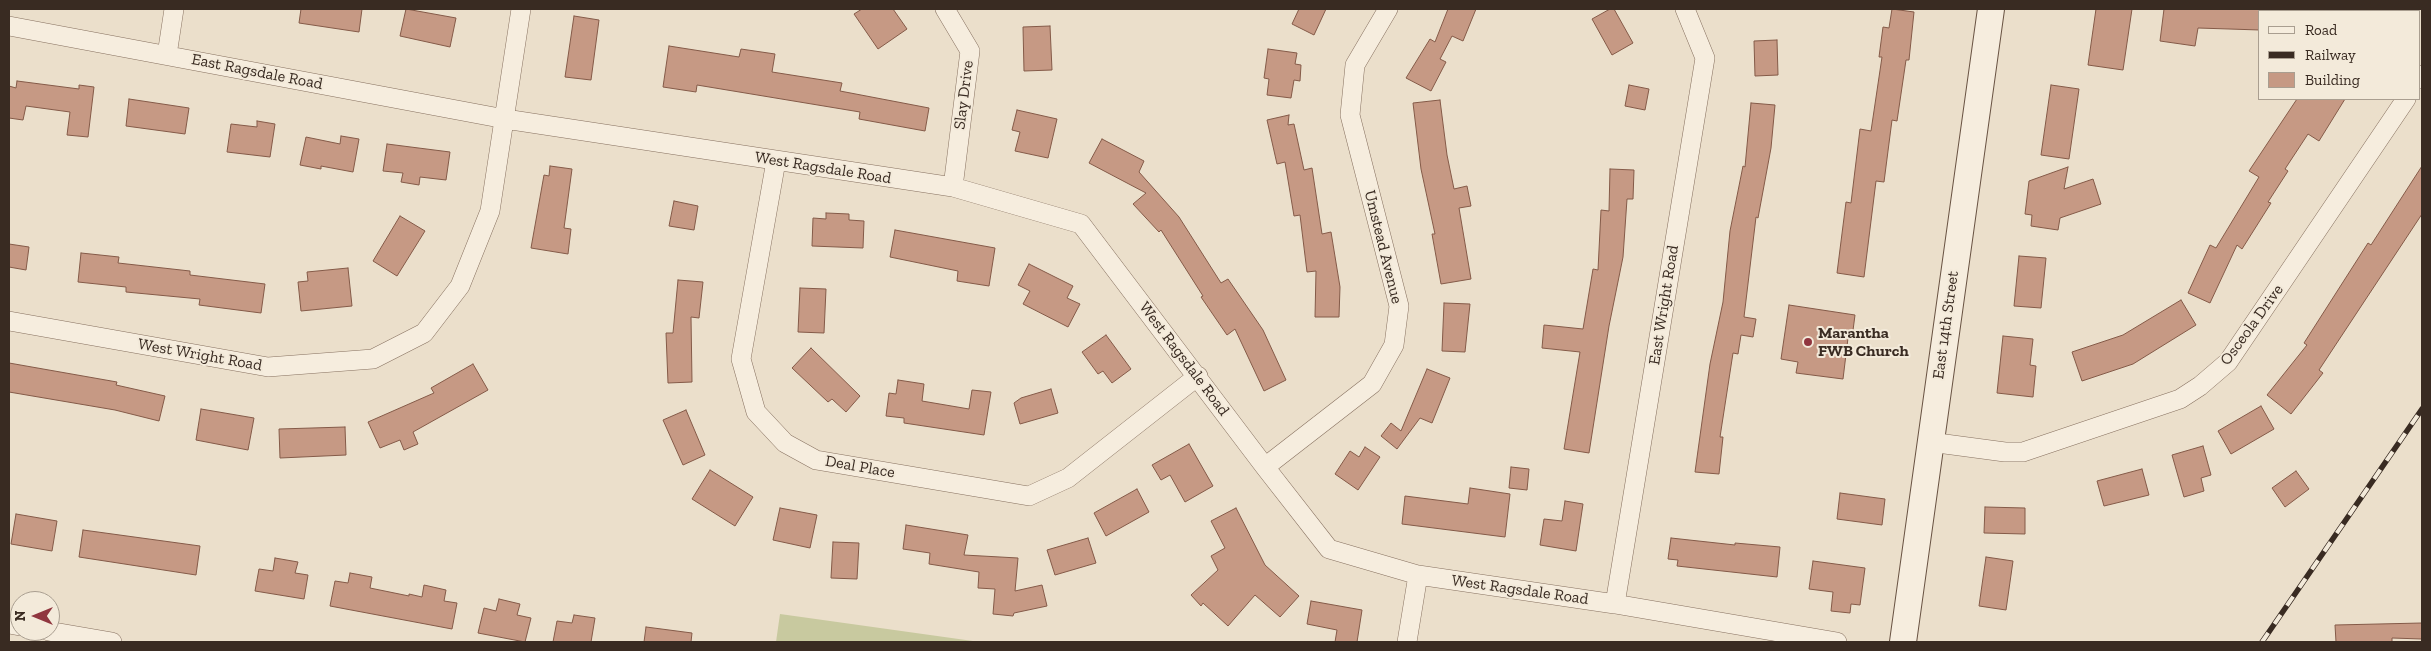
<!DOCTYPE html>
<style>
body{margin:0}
#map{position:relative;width:2431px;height:651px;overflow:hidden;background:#ebdfcb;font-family:"Zilla Slab",serif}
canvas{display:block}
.frame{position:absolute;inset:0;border:10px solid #392b22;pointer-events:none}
.legend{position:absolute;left:2258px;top:10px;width:162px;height:90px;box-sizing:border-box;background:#f3eada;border:1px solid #a99e90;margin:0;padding:6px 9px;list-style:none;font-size:15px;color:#392b22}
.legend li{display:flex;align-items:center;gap:10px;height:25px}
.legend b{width:25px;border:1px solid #a99e90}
.north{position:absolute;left:10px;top:591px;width:50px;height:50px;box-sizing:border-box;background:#f3eada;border:1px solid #a99e90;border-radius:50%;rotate:270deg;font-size:14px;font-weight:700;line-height:20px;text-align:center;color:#392b22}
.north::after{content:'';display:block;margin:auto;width:18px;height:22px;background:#90363f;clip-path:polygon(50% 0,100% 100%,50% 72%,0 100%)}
</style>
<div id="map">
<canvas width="2431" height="651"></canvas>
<div class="frame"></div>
<ul class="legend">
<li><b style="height:6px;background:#f6edde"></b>Road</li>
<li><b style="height:6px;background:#392b22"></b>Railway</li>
<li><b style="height:14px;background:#c69984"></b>Building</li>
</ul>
<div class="north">N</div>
</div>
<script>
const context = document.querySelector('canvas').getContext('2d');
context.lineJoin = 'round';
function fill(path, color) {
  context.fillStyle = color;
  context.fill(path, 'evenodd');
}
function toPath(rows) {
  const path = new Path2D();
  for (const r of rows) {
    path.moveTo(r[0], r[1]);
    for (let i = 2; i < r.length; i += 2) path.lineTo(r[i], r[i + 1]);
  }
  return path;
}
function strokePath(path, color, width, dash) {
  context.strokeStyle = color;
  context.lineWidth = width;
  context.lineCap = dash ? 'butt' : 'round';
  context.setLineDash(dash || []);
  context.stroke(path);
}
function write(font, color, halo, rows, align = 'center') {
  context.font = font + ' "Zilla Slab",serif';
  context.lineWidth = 4;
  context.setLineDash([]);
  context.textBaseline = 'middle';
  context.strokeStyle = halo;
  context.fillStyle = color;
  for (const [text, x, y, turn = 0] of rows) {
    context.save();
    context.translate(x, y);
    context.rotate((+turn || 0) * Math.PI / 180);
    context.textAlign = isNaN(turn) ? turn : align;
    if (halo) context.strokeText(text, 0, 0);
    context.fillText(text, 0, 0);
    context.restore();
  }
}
const green = toPath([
 [780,614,980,642,776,642]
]);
const building = toPath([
 [301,9,362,9,359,32,299,23,301,9],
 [406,9,456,18,450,47,400,36,406,9],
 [862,9,893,9,907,29,878,49,854,14,862,9],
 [1299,9,1326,9,1314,35,1292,24,1299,9],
 [1448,9,1476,9,1463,41,1452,36,1440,59,1446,62,1431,91,1406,78,1430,39,1435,42,1448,9],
 [1610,9,1614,9,1633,43,1612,55,1592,19,1610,9],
 [1892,9,1914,12,1909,60,1906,60,1897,121,1892,120,1884,182,1876,181,1864,277,1837,273,1846,202,1851,203,1860,129,1871,131,1882,57,1879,57,1883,27,1889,28,1892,9],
 [2096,9,2132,9,2123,70,2088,65,2096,9],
 [2164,9,2260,9,2260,30,2198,28,2195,46,2160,41,2164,9],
 [574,16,599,20,591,80,565,77,574,16],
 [1050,26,1052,70,1024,71,1023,27,1050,26],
 [1777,40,1778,75,1755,76,1754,41,1777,40],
 [669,46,739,57,741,49,775,54,772,72,842,83,840,91,929,108,925,131,859,119,860,112,697,85,696,92,663,87,669,46],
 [1268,49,1297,53,1295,64,1301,65,1300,81,1294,80,1291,98,1267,95,1269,79,1264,78,1268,49],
 [17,81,79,89,79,85,94,87,88,137,67,135,70,112,26,106,23,120,9,118,9,86,16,88,17,81],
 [1629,85,1649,89,1645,110,1625,106,1629,85],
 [2051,85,2079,89,2069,159,2041,155,2051,85],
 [129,99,189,108,185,134,126,126,129,99],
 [2297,99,2345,99,2319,141,2308,134,2285,169,2288,171,2268,202,2271,203,2242,249,2237,245,2210,303,2188,293,2210,245,2216,248,2259,177,2249,171,2297,99],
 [1440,100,1447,155,1454,189,1467,186,1471,206,1459,208,1471,279,1441,284,1432,234,1435,234,1421,169,1413,103,1440,100],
 [1751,103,1775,105,1771,148,1758,218,1756,217,1744,317,1756,319,1753,337,1741,335,1738,354,1733,353,1720,437,1723,437,1719,474,1695,472,1710,364,1723,302,1730,231,1743,166,1745,167,1751,103],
 [1017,110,1057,119,1048,158,1015,151,1020,132,1012,130,1017,110],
 [1289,115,1288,125,1294,124,1304,170,1312,168,1322,234,1331,232,1340,287,1339,317,1315,317,1316,271,1307,272,1300,215,1294,216,1285,162,1277,164,1267,120,1289,115],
 [257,121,275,124,270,157,227,152,231,124,257,127,257,121],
 [341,136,359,139,353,172,321,166,321,169,300,165,306,137,340,144,341,136],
 [1102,139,1144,161,1139,172,1179,217,1221,283,1228,279,1263,330,1286,380,1264,391,1235,329,1227,335,1201,297,1203,296,1161,230,1159,232,1133,204,1146,193,1089,163,1102,139],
 [387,144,450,152,446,180,420,177,419,185,401,182,403,173,383,171,387,144],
 [550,166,572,169,564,228,571,229,568,254,531,248,544,175,549,176,550,166],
 [2422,166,2422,214,2319,370,2323,373,2291,414,2267,395,2307,345,2304,343,2368,243,2371,245,2422,166],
 [2068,167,2064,189,2093,179,2101,204,2060,218,2058,230,2031,226,2032,215,2025,214,2029,181,2068,167],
 [1610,169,1634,170,1633,199,1627,199,1623,257,1609,326,1589,453,1564,449,1580,352,1542,348,1544,325,1583,329,1593,269,1598,270,1601,210,1609,211,1610,169],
 [674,201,698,206,694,230,669,226,674,201],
 [826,213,849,214,849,220,864,221,863,248,812,246,813,218,826,219,826,213],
 [400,216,425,231,397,276,373,261,400,216],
 [895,230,995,248,989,286,957,281,958,271,890,257,895,230],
 [9,244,29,247,26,270,9,267,9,244],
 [81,253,119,257,118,263,190,271,190,275,265,284,261,313,199,305,200,299,126,292,126,287,78,282,81,253],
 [2019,256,2046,258,2041,308,2014,306,2019,256],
 [1029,264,1073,286,1067,298,1080,304,1068,327,1023,304,1030,291,1018,285,1029,264],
 [348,268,352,306,301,311,298,282,308,281,307,272,348,268],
 [678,280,703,282,699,318,691,317,692,382,668,383,666,333,673,333,678,280],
 [800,288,826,289,824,333,798,332,800,288],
 [2181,300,2196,325,2133,364,2082,381,2072,352,2123,335,2181,300],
 [1444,303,1470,304,1465,352,1442,351,1444,303],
 [1789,305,1855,315,1852,338,1848,338,1843,379,1796,373,1798,362,1781,359,1789,305],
 [1106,335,1131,369,1112,383,1103,371,1098,374,1082,352,1106,335],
 [2003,336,2033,339,2030,365,2036,366,2033,397,1997,393,2003,336],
 [811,348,860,396,846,412,832,399,828,402,792,368,811,348],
 [9,363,117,382,116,385,165,396,159,421,115,410,9,392,9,363],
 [473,364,488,390,413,432,418,444,404,450,400,440,380,448,368,422,434,393,431,388,473,364],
 [1427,369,1450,378,1432,423,1420,418,1397,449,1381,436,1391,423,1401,431,1427,369],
 [898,380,924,384,922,401,969,409,972,390,991,392,984,435,904,423,904,418,886,416,889,393,896,394,898,380],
 [1051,389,1058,413,1020,424,1014,403,1021,398,1051,389],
 [2261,406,2274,429,2231,454,2218,431,2261,406],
 [201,409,254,418,248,450,196,440,201,409],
 [686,410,705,455,683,465,663,420,686,410],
 [345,427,346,455,280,458,279,429,345,427],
 [1189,444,1213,486,1185,502,1170,475,1161,480,1152,465,1189,444],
 [2203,446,2211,475,2201,478,2204,491,2184,497,2172,455,2203,446],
 [1365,447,1380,457,1358,490,1335,474,1350,451,1359,457,1365,447],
 [1511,467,1529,469,1527,490,1509,488,1511,467],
 [2142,469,2149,495,2104,506,2097,481,2142,469],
 [710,470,753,497,735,526,692,499,710,470],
 [2296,471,2309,489,2285,507,2272,488,2296,471],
 [1470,488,1510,494,1505,537,1402,524,1405,496,1468,504,1470,488],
 [1137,489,1149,512,1106,536,1094,513,1137,489],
 [1840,493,1885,499,1882,525,1837,519,1840,493],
 [1565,501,1583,504,1576,551,1540,545,1544,519,1562,521,1565,501],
 [1985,507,2025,508,2025,534,1984,533,1985,507],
 [780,508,817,515,810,548,773,540,780,508],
 [1236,508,1265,565,1299,596,1280,617,1255,595,1228,626,1203,603,1201,606,1191,595,1218,570,1211,556,1225,548,1211,521,1236,508],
 [16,514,57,521,52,551,11,544,16,514],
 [906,525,968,535,964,555,1018,558,1015,591,1042,585,1047,606,1014,613,1013,616,993,614,995,589,978,588,979,572,929,564,930,553,903,549,906,525],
 [83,530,200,546,196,575,79,557,83,530],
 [1088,538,1096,563,1055,575,1047,550,1088,538],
 [1671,538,1735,545,1735,543,1780,547,1777,577,1677,566,1678,560,1668,559,1671,538],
 [833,542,859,543,857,579,831,578,833,542],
 [1986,557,2013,561,2006,610,1979,606,1986,557],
 [275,558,298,562,295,573,308,575,304,599,255,591,259,569,273,571,275,558],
 [1813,561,1865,568,1860,605,1851,604,1850,613,1831,611,1833,592,1809,589,1813,561],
 [350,573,372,577,370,588,409,596,409,594,422,597,424,585,446,590,444,601,457,603,452,629,330,606,335,581,348,583,350,573],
 [499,599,520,604,517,615,531,618,525,642,478,633,484,608,496,611,499,599],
 [1311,601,1362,610,1357,642,1335,642,1337,630,1307,624,1311,601],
 [574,615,595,618,591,642,553,642,557,621,572,623,574,615],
 [2422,623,2422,639,2392,638,2392,642,2336,642,2335,625,2422,623],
 [646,627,692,633,691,642,644,642,646,627]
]);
const street = toPath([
 [945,9,970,51,953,187],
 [9,26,505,119,953,187,1081,224,1265,467,1329,549,1418,575,1615,604,1837,642],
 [167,55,174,9],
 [2420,79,2422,75],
 [776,161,741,359,756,412,785,443,816,460,1029,496,1068,478,1198,376],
 [9,321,268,367,373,359,424,333,460,286,490,211,521,9],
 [1930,442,2005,452,2023,452,2180,399,2200,386,2228,362,2406,99],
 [1265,467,1372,384,1394,345,1399,306,1350,115,1355,65,1388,9],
 [1615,604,1705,58,1685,9],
 [9,624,20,626],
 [48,631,112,642],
 [1407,642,1418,575]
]);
const secondary = toPath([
 [1903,642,1991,9]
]);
const rail = toPath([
 [2262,642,2422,409]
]);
const markers = [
 [1808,342,5,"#90363f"]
];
const streetNames = [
 ["East Ragsdale Road",257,72,11],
 ["Slay Drive",964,95,-83],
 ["West Ragsdale Road",823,168,9],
 ["Umstead Avenue",1383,247,76],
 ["East Wright Road",1664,305,-81],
 ["East 14th Street",1946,325,-82],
 ["Osceola Drive",2252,325,-54],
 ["West Wright Road",200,355,10],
 ["West Ragsdale Road",1184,359,53],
 ["Deal Place",860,467,10],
 ["West Ragsdale Road",1520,590,8]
];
const poiNames = [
 ["Marantha",1818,333],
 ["FWB Church",1818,351]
];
fill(green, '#c8c99f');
fill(building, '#c69984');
strokePath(building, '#845a48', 1);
strokePath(street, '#877160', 20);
strokePath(secondary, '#695343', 28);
strokePath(street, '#f6edde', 19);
strokePath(secondary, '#f6edde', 26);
strokePath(rail, '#392b22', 5.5);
strokePath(rail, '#f3eada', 4, [11]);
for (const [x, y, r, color] of markers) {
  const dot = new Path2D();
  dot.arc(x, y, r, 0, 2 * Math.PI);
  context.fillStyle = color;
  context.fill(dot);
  strokePath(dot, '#f3eada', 2);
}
write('16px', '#392b22', '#f3eada', streetNames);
write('bold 16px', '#392b22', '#f3eada', poiNames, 'left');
</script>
